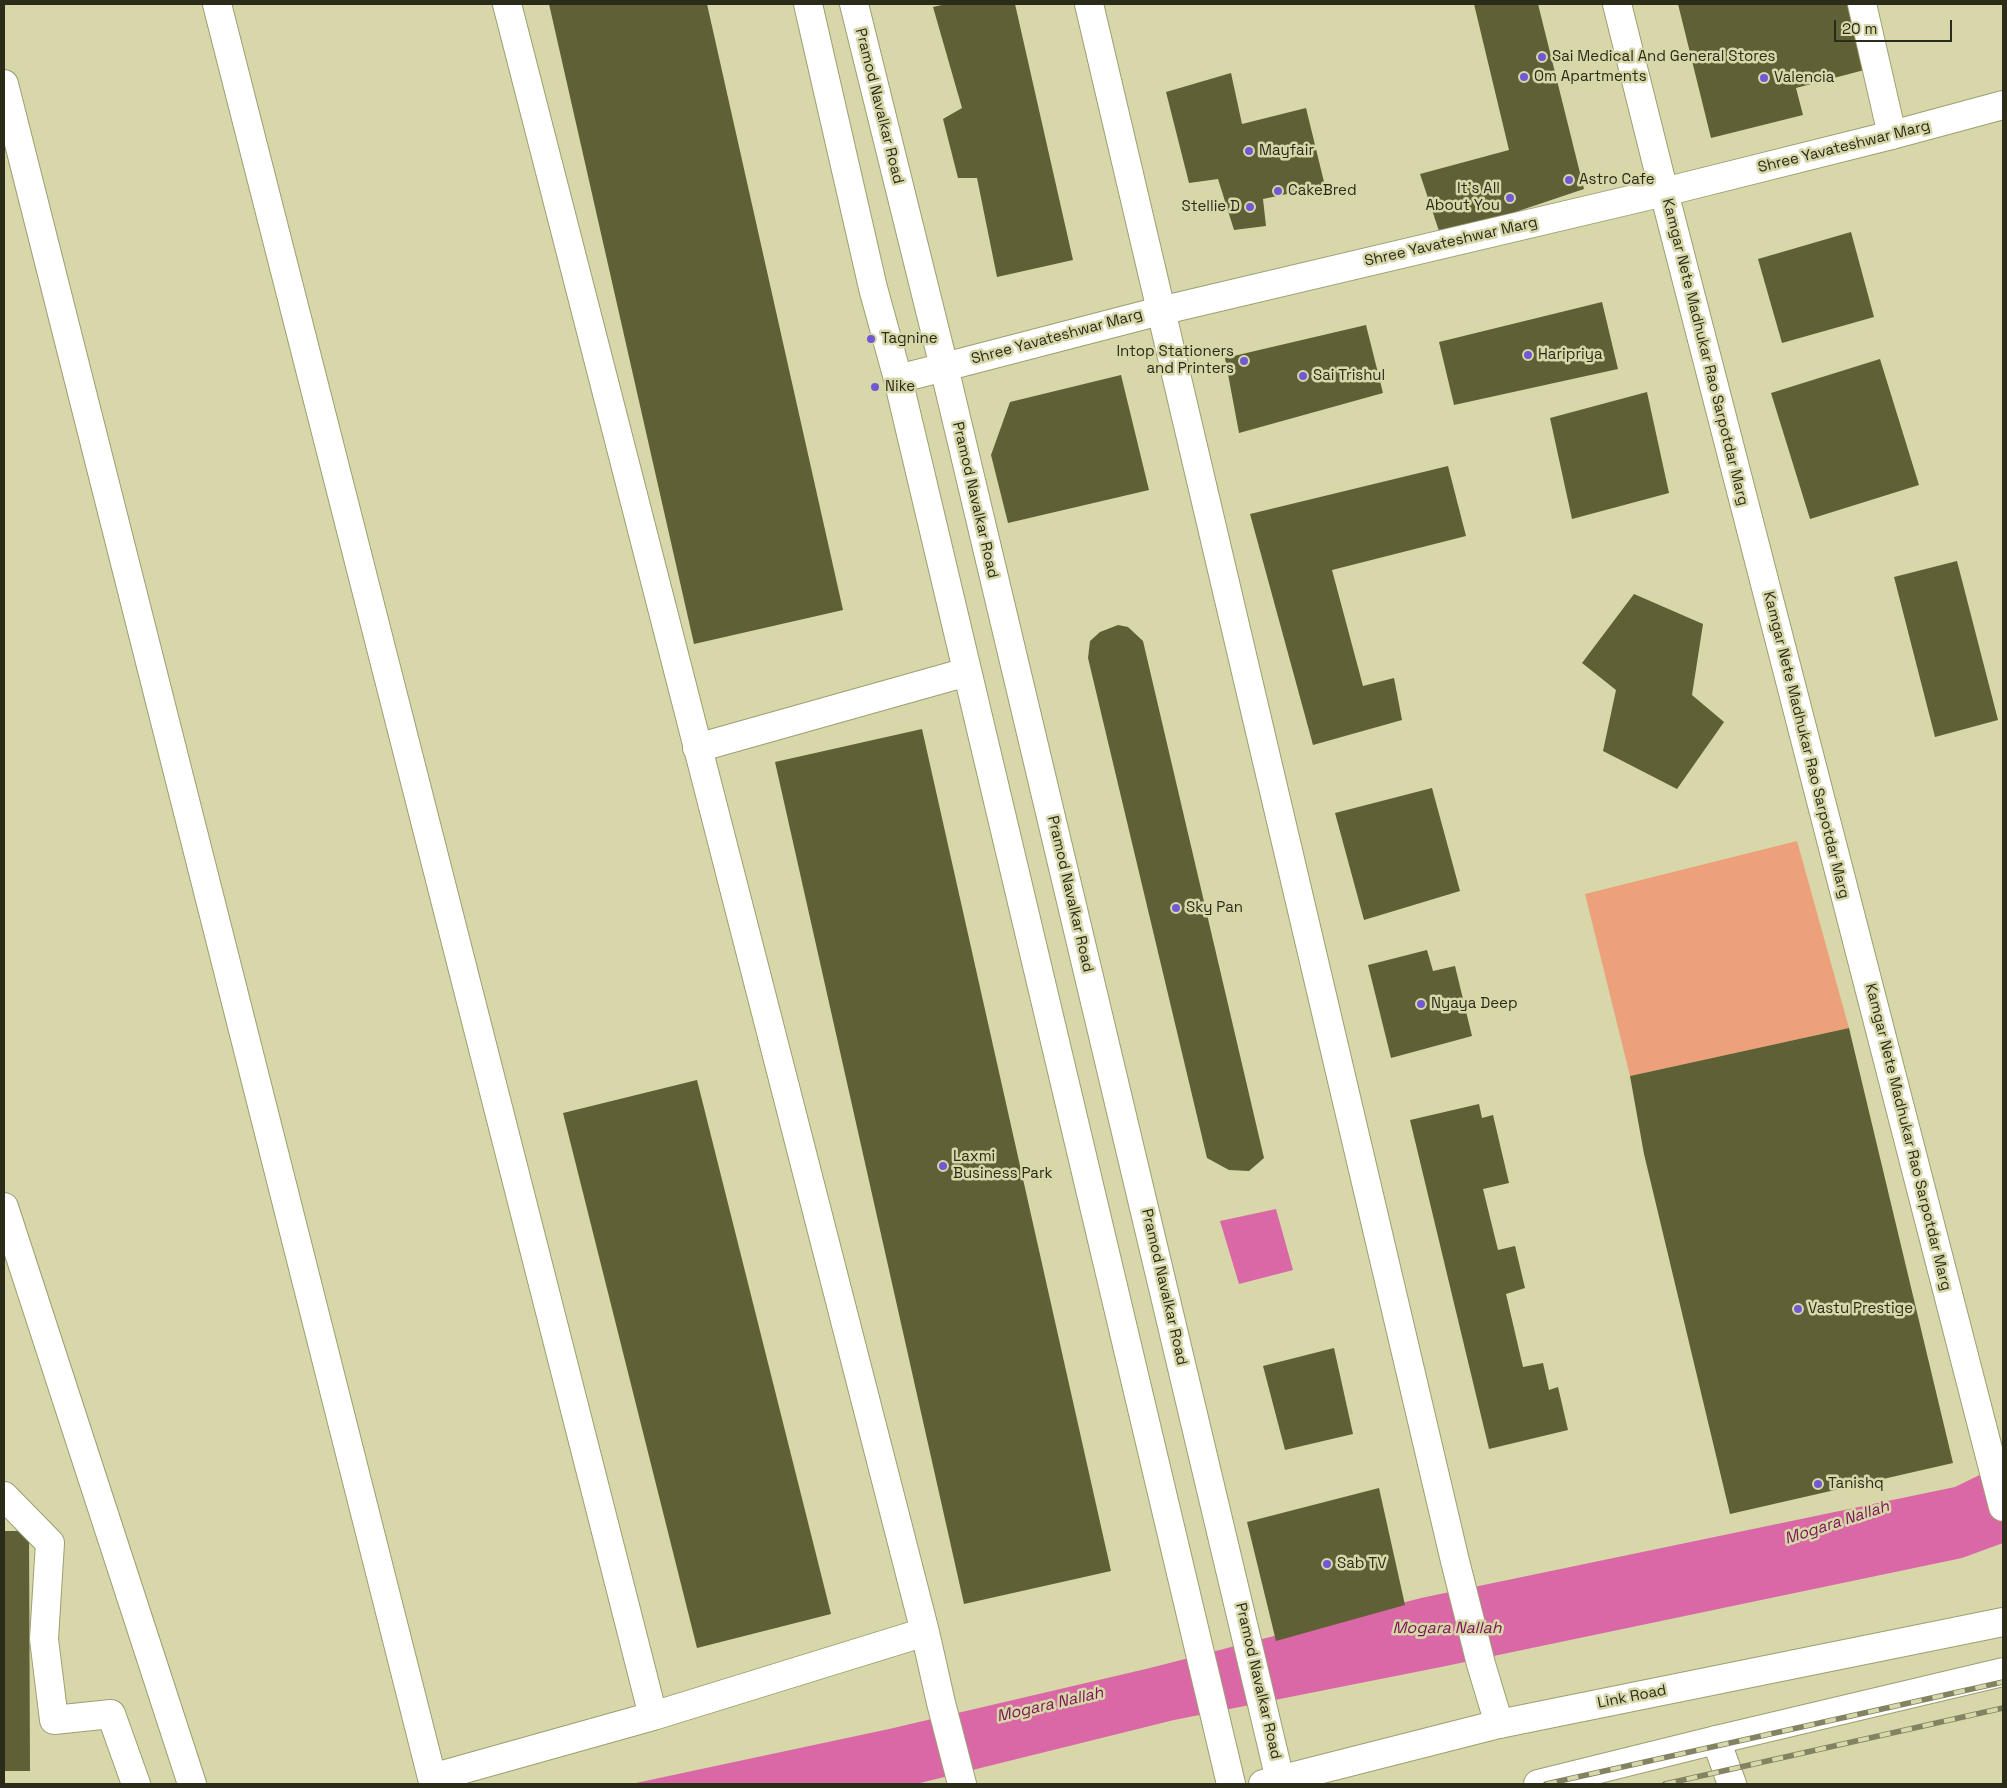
<!DOCTYPE html>
<style>
body{margin:0}
#map{position:relative;width:2007px;height:1788px;overflow:hidden;background:#d7d7a9;font-family:"Space Grotesk",sans-serif}
canvas{display:block}
.frame{position:absolute;inset:0;border:5px solid #2b2b19;pointer-events:none}
.scale{position:absolute;left:1834px;top:20px;width:118px;height:22px;box-sizing:border-box;border:2px solid #2b2b19;border-top:0;padding-left:6px;font-size:15px;line-height:18px;white-space:nowrap;color:#2b2b19;-webkit-text-stroke:4px #d7d7a9;paint-order:stroke}
</style>
<div id="map">
<canvas width="2007" height="1788"></canvas>
<div class="frame"></div>
<div class="scale">20 m</div>
</div>
<script>
const context = document.querySelector('canvas').getContext('2d');
context.lineJoin = 'round';
function fill(path, color) {
  context.fillStyle = color;
  context.fill(path, 'evenodd');
}
function toPath(rows) {
  const path = new Path2D();
  for (const r of rows) {
    path.moveTo(r[0], r[1]);
    for (let i = 2; i < r.length; i += 2) path.lineTo(r[i], r[i + 1]);
  }
  return path;
}
function strokePath(path, color, width, dash) {
  context.strokeStyle = color;
  context.lineWidth = width;
  context.lineCap = dash ? 'butt' : 'round';
  context.setLineDash(dash || []);
  context.stroke(path);
}
function write(font, color, halo, rows, align = 'center') {
  context.font = font + ' "Space Grotesk",sans-serif';
  context.lineWidth = 5;
  context.setLineDash([]);
  context.textBaseline = 'middle';
  context.strokeStyle = halo;
  context.fillStyle = color;
  for (const [text, x, y, turn = 0] of rows) {
    context.save();
    context.translate(x, y);
    context.rotate((+turn || 0) * Math.PI / 180);
    context.textAlign = isNaN(turn) ? turn : align;
    if (halo) context.strokeText(text, 0, 0);
    context.fillText(text, 0, 0);
    context.restore();
  }
}
const green = toPath([
 [1797,841,1849,1028,1630,1076,1585,894]
]);
const water = toPath([
 [1276,1209,1293,1270,1239,1284,1220,1221],
 [2003,1461,2003,1543,1962,1558,1441,1667,1174,1720,916,1784,631,1784,889,1729,1150,1668,1421,1598,1955,1487,1998,1466]
]);
const building = toPath([
 [549,4,707,4,843,610,694,644],
 [946,4,1015,4,1073,260,997,277,977,178,958,178,943,119,962,108,933,7],
 [1474,4,1538,4,1584,189,1441,237,1420,174,1509,150],
 [1678,4,1850,4,1868,69,1796,88,1803,115,1711,138],
 [1231,73,1242,124,1306,108,1325,186,1263,199,1266,226,1234,230,1218,179,1189,183,1166,92],
 [1851,232,1874,317,1782,343,1758,259],
 [1602,302,1618,369,1454,405,1439,342],
 [1366,325,1383,393,1239,433,1225,358],
 [1880,359,1919,485,1810,519,1771,393],
 [1121,375,1149,490,1008,523,991,455,1010,402],
 [1647,392,1669,493,1572,519,1550,418],
 [1448,466,1466,536,1332,570,1363,686,1394,678,1402,720,1313,745,1250,514],
 [1957,561,1998,720,1935,737,1894,577],
 [1634,594,1703,624,1692,695,1724,722,1677,789,1603,751,1616,690,1582,663],
 [1118,625,1128,627,1143,641,1264,1158,1249,1171,1229,1170,1207,1158,1088,658,1090,641,1100,632],
 [922,729,1111,1571,964,1604,775,762],
 [1432,788,1460,891,1364,920,1335,813],
 [1427,950,1433,971,1455,966,1472,1036,1391,1058,1368,965],
 [1849,1028,1953,1463,1730,1514,1644,1154,1630,1076],
 [697,1080,831,1614,697,1648,563,1113],
 [1479,1104,1482,1118,1493,1115,1509,1183,1483,1189,1498,1250,1515,1246,1525,1288,1506,1294,1523,1367,1543,1363,1549,1390,1558,1387,1568,1430,1489,1449,1410,1120],
 [1334,1348,1353,1434,1285,1450,1263,1366],
 [1379,1488,1405,1605,1276,1641,1247,1522],
 [4,1531,29,1531,30,1771,4,1771]
]);
const minor = toPath([
 [217,4,653,1716,925,1632],
 [507,4,925,1632,941,1703,962,1784],
 [808,4,873,288,898,379,1231,1784],
 [854,4,944,367,1281,1784],
 [1089,4,1455,1561,1481,1664,1499,1724],
 [1617,4,1664,192,2003,1507],
 [1862,4,1892,135],
 [4,84,432,1778,653,1716],
 [898,379,1160,311,1664,192,1892,135,2003,105],
 [697,748,967,672],
 [4,1207,192,1784],
 [4,1496,50,1543,44,1639,54,1720,111,1714,136,1784],
 [1716,1740,1732,1784]
]);
const major = toPath([
 [1263,1784,1499,1724,2003,1622],
 [1538,1784,1716,1740,2003,1672]
]);
const rail = toPath([
 [1546,1784,2003,1682],
 [1665,1784,2003,1708]
]);
const markers = [
 [1542,57,5,"#7059d3"],
 [1524,77,5,"#7059d3"],
 [1764,78,5,"#7059d3"],
 [1249,151,5,"#7059d3"],
 [1569,180,5,"#7059d3"],
 [1278,191,5,"#7059d3"],
 [1510,198,5,"#7059d3"],
 [1250,207,5,"#7059d3"],
 [871,339,5,"#7059d3"],
 [1528,355,5,"#7059d3"],
 [1244,361,5,"#7059d3"],
 [1303,376,5,"#7059d3"],
 [875,387,5,"#7059d3"],
 [1176,908,5,"#7059d3"],
 [1421,1004,5,"#7059d3"],
 [943,1166,5,"#7059d3"],
 [1798,1309,5,"#7059d3"],
 [1818,1484,5,"#7059d3"],
 [1327,1564,5,"#7059d3"]
];
const poiNames = [
 ["Sai Medical And General Stores",1552,57],
 ["Om Apartments",1534,77],
 ["Valencia",1774,78],
 ["Mayfair",1259,151],
 ["Astro Cafe",1579,180],
 ["It's All",1500,189,"right"],
 ["About You",1500,206,"right"],
 ["CakeBred",1288,191],
 ["Stellie D",1240,207,"right"],
 ["Tagnine",881,339],
 ["Intop Stationers",1234,352,"right"],
 ["and Printers",1234,369,"right"],
 ["Haripriya",1538,355],
 ["Sai Trishul",1313,376],
 ["Nike",885,387],
 ["Sky Pan",1186,908],
 ["Nyaya Deep",1431,1004],
 ["Laxmi",953,1157],
 ["Business Park",953,1174],
 ["Vastu Prestige",1808,1309],
 ["Tanishq",1828,1484],
 ["Sab TV",1337,1564]
];
const streetNames = [
 ["Pramod Navalkar Road",879,106,76],
 ["Shree Yavateshwar Marg",1844,147,-14],
 ["Shree Yavateshwar Marg",1451,242,-13],
 ["Shree Yavateshwar Marg",1057,337,-15],
 ["Kamgar Nete Madhukar Rao Sarpotdar Marg",1705,352,76],
 ["Pramod Navalkar Road",975,500,77],
 ["Kamgar Nete Madhukar Rao Sarpotdar Marg",1806,745,76],
 ["Pramod Navalkar Road",1070,894,77],
 ["Kamgar Nete Madhukar Rao Sarpotdar Marg",1908,1137,76],
 ["Pramod Navalkar Road",1164,1287,77],
 ["Pramod Navalkar Road",1258,1681,77],
 ["Link Road",1632,1697,-11]
];
const waterNames = [
 ["Mogara Nallah",1837,1523,-18],
 ["Mogara Nallah",1447,1629],
 ["Mogara Nallah",1050,1705,-13]
];
fill(green, '#eca17b');
fill(water, '#da68a7');
fill(building, '#606036');
strokePath(minor, '#9e9e72', 30);
strokePath(major, '#9e9e72', 30);
strokePath(minor, '#fff', 28);
strokePath(major, '#fff', 28);
strokePath(rail, '#838363', 5.5);
strokePath(rail, '#d7d7a9', 4, [11]);
for (const [x, y, r, color] of markers) {
  const dot = new Path2D();
  dot.arc(x, y, r, 0, 2 * Math.PI);
  context.fillStyle = color;
  context.fill(dot);
  strokePath(dot, '#d7d7a9', 2);
}
write('15px', '#2b2b19', '#d7d7a9', poiNames, 'left');
write('15px', '#2b2b19', '#d7d7a9', streetNames);
write('italic 16px', '#7c1356', '#d7d7a9', waterNames);
</script>
